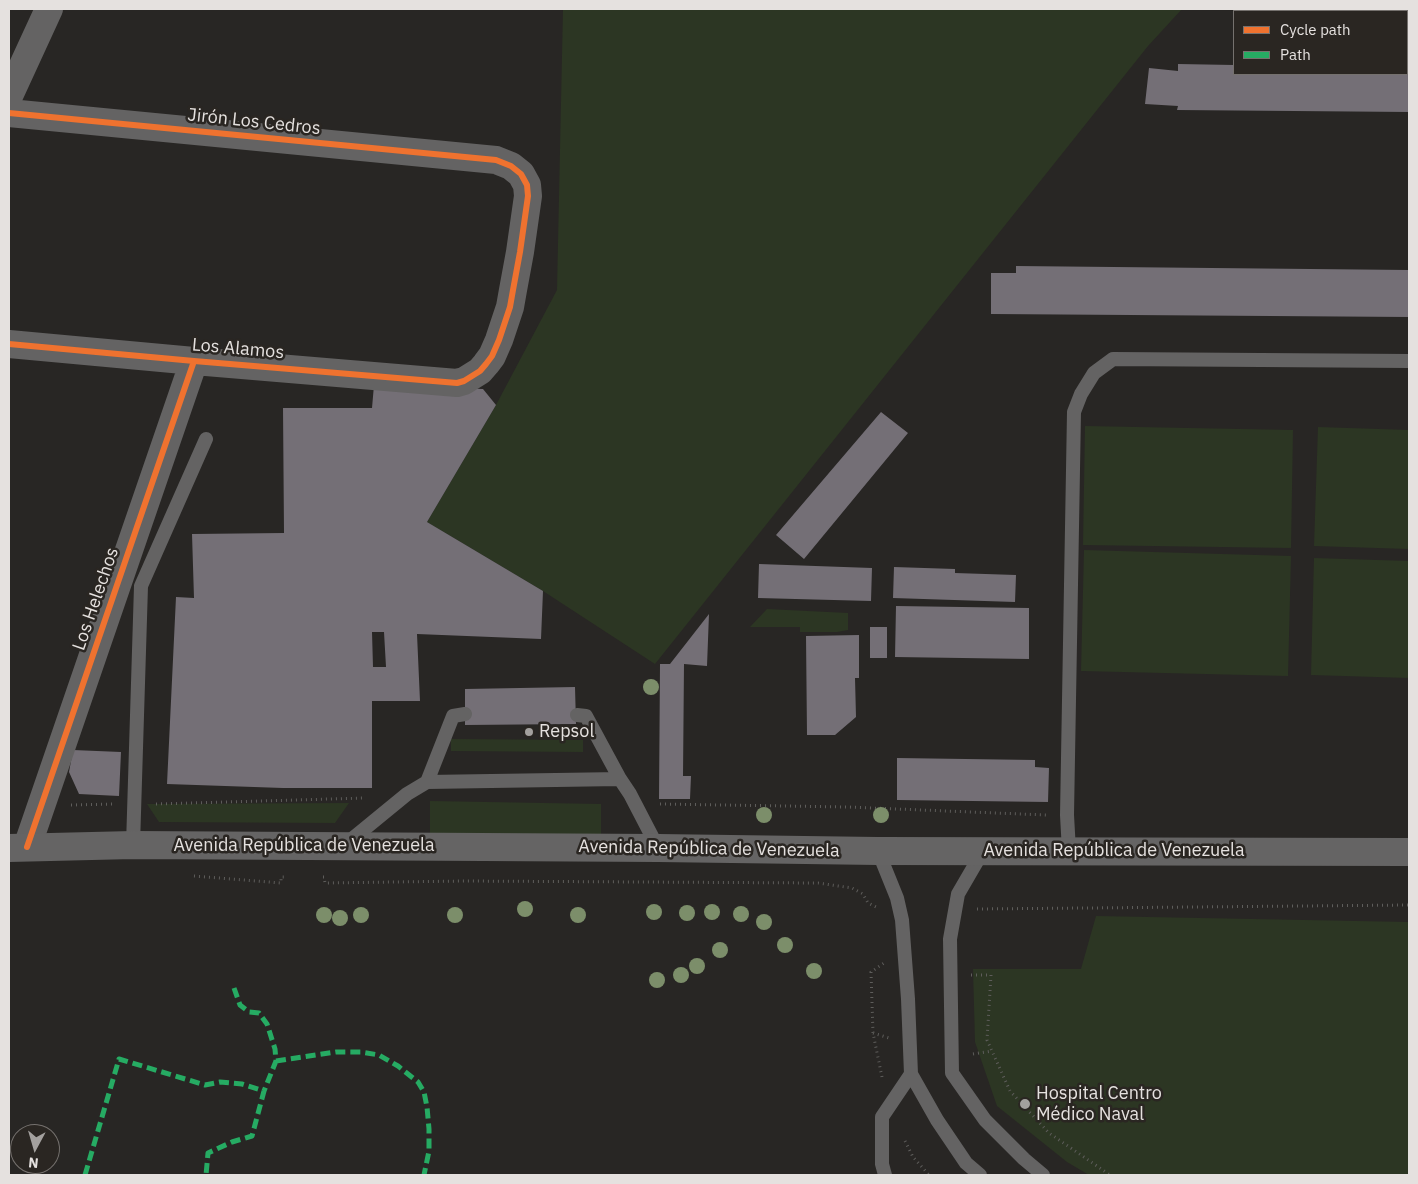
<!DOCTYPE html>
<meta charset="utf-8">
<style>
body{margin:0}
#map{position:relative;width:1418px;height:1184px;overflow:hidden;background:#282624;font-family:"IBM Plex Sans",sans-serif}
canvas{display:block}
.frame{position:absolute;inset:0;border:10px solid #e5e1df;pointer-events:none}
.legend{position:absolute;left:1233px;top:10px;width:175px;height:65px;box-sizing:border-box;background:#2a2622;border:1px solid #75716e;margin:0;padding:6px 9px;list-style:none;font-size:15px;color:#e5e1df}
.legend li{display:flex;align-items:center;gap:10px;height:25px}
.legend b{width:25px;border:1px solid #75716e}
.north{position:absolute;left:10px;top:1124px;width:50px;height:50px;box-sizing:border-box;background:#2a2622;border:1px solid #75716e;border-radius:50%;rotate:186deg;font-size:14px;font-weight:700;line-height:20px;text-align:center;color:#e5e1df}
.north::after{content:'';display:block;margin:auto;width:18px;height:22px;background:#a3a09e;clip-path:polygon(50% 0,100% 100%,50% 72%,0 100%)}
</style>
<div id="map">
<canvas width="1418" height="1184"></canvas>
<div class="frame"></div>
<ul class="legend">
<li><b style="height:6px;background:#ef722f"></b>Cycle path</li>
<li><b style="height:6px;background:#26ab63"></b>Path</li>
</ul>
<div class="north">N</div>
</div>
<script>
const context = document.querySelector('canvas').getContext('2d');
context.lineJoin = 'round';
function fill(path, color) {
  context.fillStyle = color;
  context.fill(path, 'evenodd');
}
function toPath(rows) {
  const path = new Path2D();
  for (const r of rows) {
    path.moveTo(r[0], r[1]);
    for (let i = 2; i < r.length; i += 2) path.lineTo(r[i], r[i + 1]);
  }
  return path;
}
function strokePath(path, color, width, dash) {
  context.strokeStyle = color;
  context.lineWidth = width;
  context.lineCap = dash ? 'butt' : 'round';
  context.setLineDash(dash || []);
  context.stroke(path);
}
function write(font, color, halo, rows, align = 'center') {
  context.font = font + ' "IBM Plex Sans",sans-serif';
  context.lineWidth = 5;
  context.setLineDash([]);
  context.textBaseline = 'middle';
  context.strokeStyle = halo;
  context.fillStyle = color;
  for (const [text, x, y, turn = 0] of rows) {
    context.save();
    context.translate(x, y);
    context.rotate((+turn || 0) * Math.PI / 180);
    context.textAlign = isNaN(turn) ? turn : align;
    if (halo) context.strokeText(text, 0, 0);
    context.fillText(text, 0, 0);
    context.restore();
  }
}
const green = toPath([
 [563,9,1182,9,1148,46,655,664,543,591,427,522,496,405,557,290],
 [1085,426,1293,430,1291,548,1083,545],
 [1318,427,1409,430,1409,549,1314,546],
 [1084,550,1291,556,1288,676,1081,671],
 [1314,558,1409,561,1409,678,1311,675],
 [767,609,848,613,848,630,837,632,800,632,800,627,750,627],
 [451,739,583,740,583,752,451,751],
 [430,801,601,804,601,838,430,835],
 [349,803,335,823,159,822,147,804],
 [1096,916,1409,922,1409,1175,1089,1175,1067,1162,997,1106,975,1042,973,969,1081,969]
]);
const building = toPath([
 [1178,64,1234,65,1234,74,1407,74,1407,67,1409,67,1409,112,1177,110,1178,106,1145,104,1149,68,1178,71],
 [1016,266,1409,270,1409,317,991,314,991,273,1016,273],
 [374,385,483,389,496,405,427,522,543,591,541,639,417,634,420,701,372,701,372,788,283,788,167,784,176,597,194,598,192,534,284,533,283,408,372,408],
 [372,632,384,632,386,667,373,667],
 [881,412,908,433,804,559,776,535],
 [759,564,872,568,871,601,758,598],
 [894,567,955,569,955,573,1016,575,1015,602,893,598],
 [896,606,1029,608,1029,659,895,657],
 [709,614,707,666,684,664,683,776,691,776,690,799,659,799,660,664,670,664],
 [870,627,887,627,887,658,870,658],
 [859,635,859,678,855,678,856,717,835,735,807,735,806,636],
 [575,687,576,724,465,725,465,689],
 [73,750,121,752,119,796,79,794,69,772],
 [897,758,1035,760,1035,767,1049,768,1048,802,897,800]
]);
const path = toPath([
 [156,804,365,798],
 [660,804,847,807,1046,815],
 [71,805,113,804],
 [194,876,281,883,281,877,284,877],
 [323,877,324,877,325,883,464,881,818,883,852,888,863,894,868,903,876,907],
 [977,909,1409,905],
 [971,975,991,975,987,1040,1010,1091,1049,1133,1110,1175],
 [873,1033,889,1038],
 [973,1054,992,1051],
 [882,1077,873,1033,871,972,884,963],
 [905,1141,913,1157,929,1175]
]);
const service = toPath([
 [577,715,586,716,620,779],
 [427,782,453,716,465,714],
 [346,844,407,794,427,782,620,779,630,794,658,848],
 [133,845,141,586,206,439],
 [878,851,897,898,902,920,908,999,911,1074,937,1120,966,1163,980,1175],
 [983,851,958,894,950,939,952,1073,985,1120,1024,1159,1043,1175],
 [1069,851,1067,815,1074,412,1081,394,1094,373,1113,359,1409,361],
 [885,1175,882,1164,882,1117,911,1074]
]);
const minor = toPath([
 [9,96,49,9],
 [9,113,496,160,511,166,521,174,527,185,528,196,520,252,513,290,510,307,499,340,492,356,486,364,480,371,464,381,457,383,194,361,9,344],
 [27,847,194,361]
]);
const primary = toPath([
 [9,848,133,845,658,848,878,851,1409,852]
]);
const quiet = toPath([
 [234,988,240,1005,249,1012,259,1013,267,1024,275,1049,276,1061,264,1091],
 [276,1061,336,1052,361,1052,379,1055,398,1066,418,1082,424,1092,427,1107,429,1129,429,1151,424,1175],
 [85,1175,119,1059,205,1085,220,1082,242,1084,264,1091,252,1136,232,1142,208,1153,206,1175]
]);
const cycleway = toPath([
 [9,113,496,160,511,166,521,174,527,185,528,196,520,252,513,290,510,307,499,340,492,356,486,364,480,371,464,381,457,383,194,361,9,344],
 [27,847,194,361]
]);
const trees = [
 [651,687],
 [764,815],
 [881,815],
 [525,909],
 [654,912],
 [712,912],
 [687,913],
 [741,914],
 [324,915],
 [361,915],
 [455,915],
 [578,915],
 [340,918],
 [764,922],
 [785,945],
 [720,950],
 [697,966],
 [814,971],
 [681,975],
 [657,980]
];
const markers = [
 [529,732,5,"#a3a09e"],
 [1025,1104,6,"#a3a09e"]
];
const streetNames = [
 ["Jirón Los Cedros",254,122,6],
 ["Los Alamos",238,349,5],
 ["Los Helechos",96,599,-71],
 ["Avenida República de Venezuela",304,846],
 ["Avenida República de Venezuela",709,849,1],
 ["Avenida República de Venezuela",1114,851]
];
const poiNames = [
 ["Repsol",539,732],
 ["Hospital Centro",1036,1094],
 ["Médico Naval",1036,1115]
];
fill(green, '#2c3623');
fill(building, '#746f76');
strokePath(path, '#5e5d5b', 3, [1, 4]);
strokePath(service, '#646363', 14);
strokePath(minor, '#646363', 28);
strokePath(primary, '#656464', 28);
strokePath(quiet, '#26ab63', 5, [10, 5]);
strokePath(cycleway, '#ef722f', 6);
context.fillStyle = '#7c8e6a';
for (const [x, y] of trees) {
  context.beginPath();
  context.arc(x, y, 8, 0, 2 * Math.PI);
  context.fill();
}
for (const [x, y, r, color] of markers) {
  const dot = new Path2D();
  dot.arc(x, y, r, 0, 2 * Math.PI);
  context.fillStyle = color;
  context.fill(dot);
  strokePath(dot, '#2a2622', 2);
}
write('18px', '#e5e1df', '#2a2622', streetNames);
write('18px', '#e5e1df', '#2a2622', poiNames, 'left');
</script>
